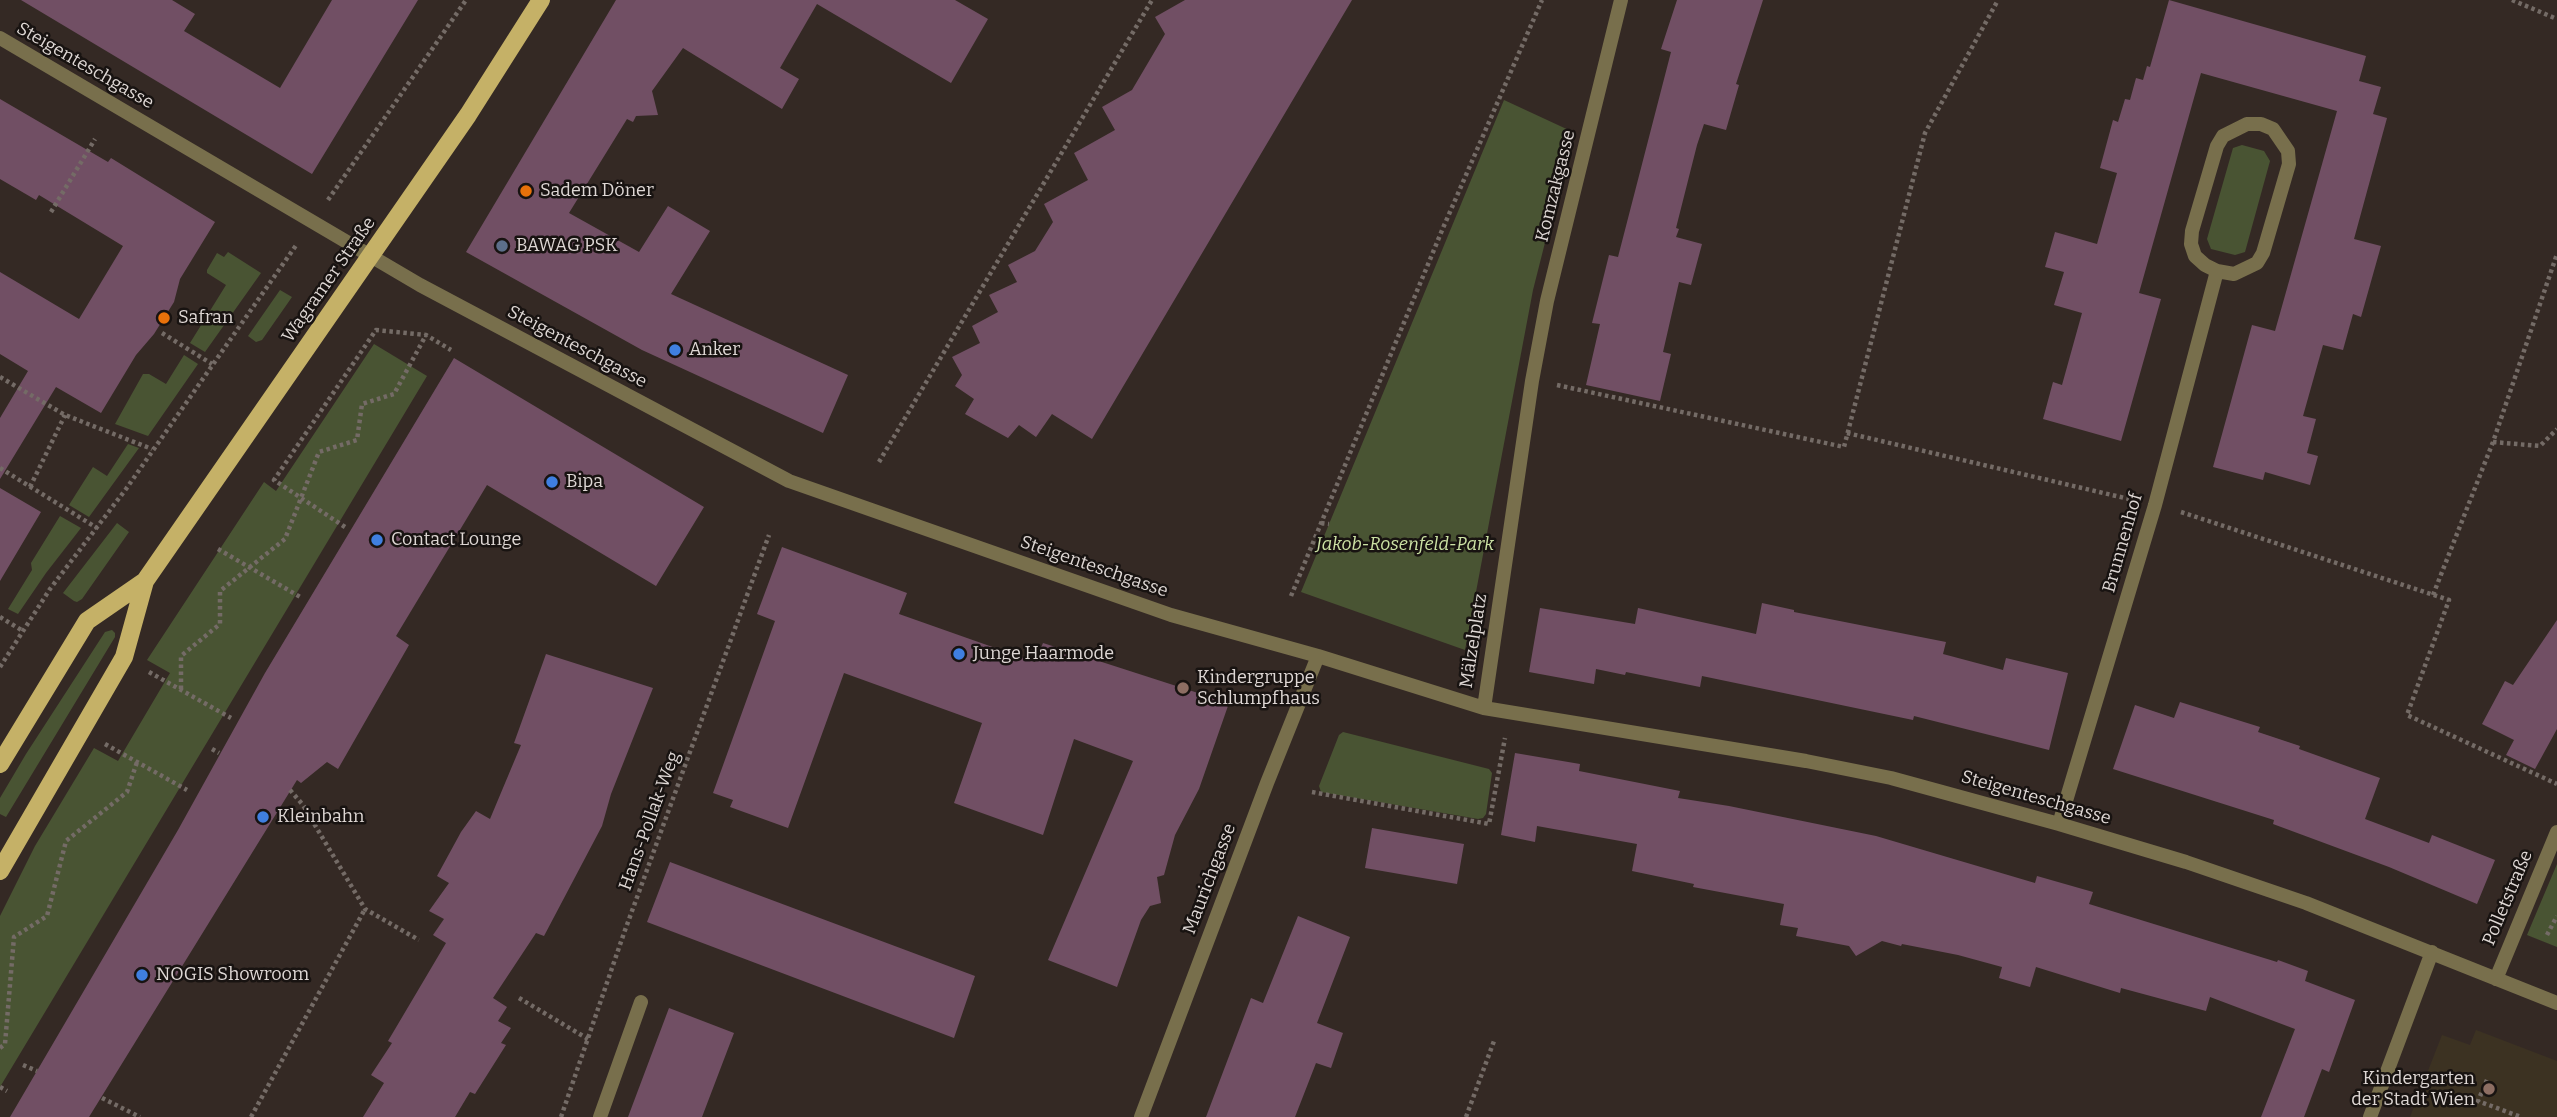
<!DOCTYPE html>
<meta charset="utf-8">
<style>
body{margin:0}
canvas{display:block;background:#342924}
</style>
<canvas width="2557" height="1117"></canvas>
<script>
const context = document.querySelector('canvas').getContext('2d');
context.lineJoin = 'round';
function fill(path, color) {
  context.fillStyle = color;
  context.fill(path, 'evenodd');
}
function toPath(rows) {
  const path = new Path2D();
  for (const r of rows) {
    path.moveTo(r[0], r[1]);
    for (let i = 2; i < r.length; i += 2) path.lineTo(r[i], r[i + 1]);
  }
  return path;
}
function strokePath(path, color, width, dash) {
  context.strokeStyle = color;
  context.lineWidth = width;
  context.lineCap = dash ? 'butt' : 'round';
  context.setLineDash(dash || []);
  context.stroke(path);
}
function write(font, color, halo, rows, align = 'center') {
  context.font = font + ' Bitter,serif';
  context.lineWidth = 5;
  context.setLineDash([]);
  context.textBaseline = 'middle';
  context.strokeStyle = halo;
  context.fillStyle = color;
  for (const [text, x, y, turn = 0] of rows) {
    context.save();
    context.translate(x, y);
    context.rotate((+turn || 0) * Math.PI / 180);
    context.textAlign = isNaN(turn) ? turn : align;
    if (halo) context.strokeText(text, 0, 0);
    context.fillText(text, 0, 0);
    context.restore();
  }
}
const education = toPath([
 [2476,1030,2557,1061,2557,1117,2410,1117,2442,1035,2470,1045]
]);
const green = toPath([
 [1504,100,1573,132,1533,290,1465,650,1301,592],
 [2242,145,2264,151,2270,161,2245,252,2235,255,2211,249,2207,239,2233,148],
 [228,252,261,273,205,352,190,343,226,285,207,273,207,270,217,253,224,257],
 [280,290,292,297,262,340,256,342,248,336],
 [374,344,427,376,0,1087,0,916,35,846,94,748,118,761,170,673,147,660,264,482,276,491],
 [184,355,198,364,148,436,115,424,143,374,149,374,166,384],
 [128,444,139,448,89,517,69,505,93,467,107,476],
 [60,516,81,528,46,573,18,614,8,609,32,570,31,563],
 [117,523,129,532,82,599,77,602,74,601,63,593],
 [112,630,115,633,115,637,6,817,0,814,0,798,26,754,105,632],
 [1343,732,1489,769,1492,773,1486,814,1483,818,1478,819,1321,792,1319,786,1339,735],
 [2557,864,2557,947,2527,935]
]);
const building = toPath([
 [21,0,172,0,195,14,184,31,280,88,332,0,418,0,312,174],
 [616,0,955,0,988,19,951,83,817,4,780,68,799,79,782,109,683,48,652,91,658,115,636,116,633,122,627,119,569,213,639,252,668,206,710,231,671,294,848,375,823,433,642,350,466,252],
 [1185,0,1352,0,1092,439,1052,414,1036,437,1019,425,1008,438,965,414,974,399,955,386,962,375,952,357,980,343,972,326,998,312,989,295,1017,282,1008,265,1035,251,1053,222,1044,204,1088,180,1074,153,1115,130,1102,107,1132,90,1165,34,1155,17],
 [1677,0,1763,0,1736,84,1739,85,1726,130,1704,124,1697,145,1676,228,1679,229,1676,237,1702,244,1691,285,1679,282,1663,352,1671,354,1660,401,1586,385,1600,324,1592,323,1609,255,1618,257,1671,52,1661,49],
 [2169,0,2366,56,2359,81,2381,87,2373,114,2387,118,2354,239,2381,246,2361,317,2353,314,2343,350,2323,345,2303,416,2316,419,2307,453,2318,456,2310,485,2265,472,2263,480,2213,467,2252,325,2275,331,2337,111,2201,73,2139,293,2161,299,2121,441,2043,419,2053,382,2062,385,2082,313,2054,305,2064,272,2045,267,2055,232,2097,244,2117,173,2100,168,2113,120,2118,122,2125,99,2130,100,2136,78,2143,80,2147,66,2150,67],
 [0,99,108,162,111,158,215,222,180,279,174,302,154,334,136,355,101,413,56,387,0,479,0,418,28,371,0,354,0,272,79,319,123,246,39,195,36,200,0,179],
 [454,358,704,507,656,586,487,485,396,636,409,645,338,769,327,762,301,783,297,780,89,1117,10,1117,178,830,265,673],
 [0,488,41,512,0,581],
 [782,547,907,593,899,614,1035,662,1043,643,1229,703,1199,789,1175,835,1164,875,1157,877,1161,903,1150,906,1141,920,1117,987,1048,960,1133,761,1074,739,1043,835,954,803,982,723,844,673,788,828,730,807,733,800,713,793,775,621,757,614],
 [1762,603,1794,610,1794,612,1946,642,1943,654,2003,670,2006,658,2068,673,2049,750,1914,716,1913,720,1702,676,1700,687,1626,672,1625,675,1596,669,1594,684,1529,672,1540,608,1635,624,1638,608,1756,634],
 [2557,620,2557,729,2535,769,2506,755,2514,740,2482,724,2505,681,2513,685],
 [546,654,653,688,611,794,602,826,544,936,536,933,493,998,507,1007,498,1021,511,1028,501,1043,506,1045,475,1094,470,1092,455,1117,363,1117,384,1083,371,1075,392,1043,388,1041,446,943,433,935,444,919,429,911,449,883,437,876,461,832,476,811,490,819,521,745,514,743],
 [2180,702,2260,727,2258,732,2300,746,2299,749,2380,778,2365,819,2429,843,2432,835,2495,860,2477,904,2389,867,2273,824,2274,820,2113,769,2135,705,2174,718],
 [1515,753,1580,764,1579,771,1680,791,1678,798,1729,806,1876,836,2035,883,2037,876,2093,892,2089,904,2277,962,2278,960,2308,971,2305,981,2355,1000,2329,1072,2322,1069,2304,1117,2261,1117,2295,1029,2210,997,2206,1011,2121,988,2120,993,2036,967,2030,987,1999,978,2002,967,1958,955,1902,944,1901,946,1882,941,1856,956,1849,946,1796,936,1798,928,1780,925,1784,904,1693,887,1694,884,1632,871,1637,844,1537,826,1535,842,1501,835],
 [1372,828,1464,844,1457,884,1365,868],
 [670,862,975,976,954,1038,647,922],
 [1298,916,1350,937,1317,1023,1343,1033,1331,1068,1316,1063,1295,1117,1206,1117,1251,998,1263,1003],
 [669,1008,734,1033,702,1117,628,1117]
]);
const path = toPath([
 [2512,0,2557,19],
 [328,200,466,0],
 [51,212,95,139],
 [162,333,212,364],
 [0,377,65,415,152,449],
 [1557,385,1844,447,1925,133,1998,0],
 [1847,433,2129,499],
 [2493,442,2540,446,2557,429],
 [879,462,1152,0],
 [0,468,97,528],
 [30,487,65,415],
 [2181,512,2449,600,2407,715,2557,784],
 [1321,523,1329,524],
 [345,527,274,480,376,330,426,335,451,350],
 [218,549,302,598],
 [2433,595,2493,442,2557,254],
 [1291,596,1443,228,1542,0],
 [0,617,23,631],
 [0,667,50,589,126,489,297,244],
 [149,672,231,718],
 [181,689,181,656,220,624,220,591,285,539,319,452,357,440,362,404,394,394,426,335],
 [105,744,187,790],
 [212,749,219,753],
 [290,790,303,805,365,909,419,940],
 [1312,792,1489,824,1505,738],
 [2547,935,2557,916],
 [519,998,588,1039],
 [0,1048,5,1044,14,937,47,916,66,841,127,792,137,762],
 [23,1065,37,1071],
 [2487,1080,2478,1101,2521,1117],
 [0,1087,7,1091],
 [102,1098,140,1117],
 [251,1117,365,909],
 [561,1117,624,933,769,535],
 [1466,1117,1494,1041]
]);
const lane = toPath([
 [600,1117,641,1002]
]);
const street = toPath([
 [0,38,420,285,789,481,1171,615,1318,656,1484,708,1806,761,1891,778,2059,824,2186,862,2306,903,2557,1003],
 [2247,124,2261,124,2273,129,2288,151,2289,164,2263,253,2257,263,2234,274,2217,271,2205,265,2195,256,2191,244,2192,231,2217,146,2223,136,2247,124],
 [1484,708,1532,381,1547,301,1621,0],
 [2059,824,2155,505,2217,271],
 [2496,979,2557,832],
 [1141,1117,1267,783,1318,656],
 [2370,1117,2432,952]
]);
const primary = toPath([
 [0,764,87,621,145,581],
 [0,871,124,657,145,581,468,115,541,0]
]);
const markers = [
 [526,191,7,"#e8710a"],
 [502,246,7,"#5c6f8a"],
 [164,318,7,"#e8710a"],
 [675,350,7,"#3f7fe0"],
 [552,482,7,"#3f7fe0"],
 [377,540,7,"#3f7fe0"],
 [959,654,7,"#3f7fe0"],
 [1183,688,7,"#8d6e63"],
 [263,817,7,"#3f7fe0"],
 [142,975,7,"#3f7fe0"],
 [2489,1089,7,"#8d6e63"]
];
const streetNames = [
 ["Steigenteschgasse",85,66,30],
 ["Komzakgasse",1556,186,-76],
 ["Wagramer Straße",329,280,-55],
 ["Steigenteschgasse",577,347,28],
 ["Brunnenhof",2123,543,-74],
 ["Steigenteschgasse",1094,567,19],
 ["Mälzelplatz",1474,641,-81],
 ["Steigenteschgasse",2036,798,16],
 ["Hans-Pollak-Weg",650,821,-70],
 ["Maurichgasse",1210,879,-69],
 ["Polletstraße",2508,898,-67]
];
const poiNames = [
 ["Sadem Döner",540,191],
 ["BAWAG PSK",516,246],
 ["Safran",178,318],
 ["Anker",689,350],
 ["Bipa",566,482],
 ["Contact Lounge",391,540],
 ["Junge Haarmode",973,654],
 ["Kindergruppe",1197,678],
 ["Schlumpfhaus",1197,699],
 ["Kleinbahn",277,817],
 ["NOGIS Showroom",156,975],
 ["Kindergarten",2475,1079,"right"],
 ["der Stadt Wien",2475,1100,"right"]
];
const parkNames = [
 ["Jakob-Rosenfeld-Park",1405,545]
];
fill(education, '#3c3222');
fill(green, '#495433');
fill(building, '#714f64');
strokePath(path, '#746b66', 4.5, [3.5, 3.5]);
strokePath(lane, '#786f4c', 14);
strokePath(street, '#786f4c', 14);
strokePath(primary, '#c5b167', 18);
for (const [x, y, r, color] of markers) {
  const dot = new Path2D();
  dot.arc(x, y, r, 0, 2 * Math.PI);
  context.fillStyle = color;
  context.fill(dot);
  strokePath(dot, '#181311', 2.5);
}
write('18px', '#ded7d4', '#181311', streetNames);
write('18px', '#ded7d4', '#181311', poiNames, 'left');
write('italic 18px', '#cce2a4', '#181311', parkNames);
</script>
